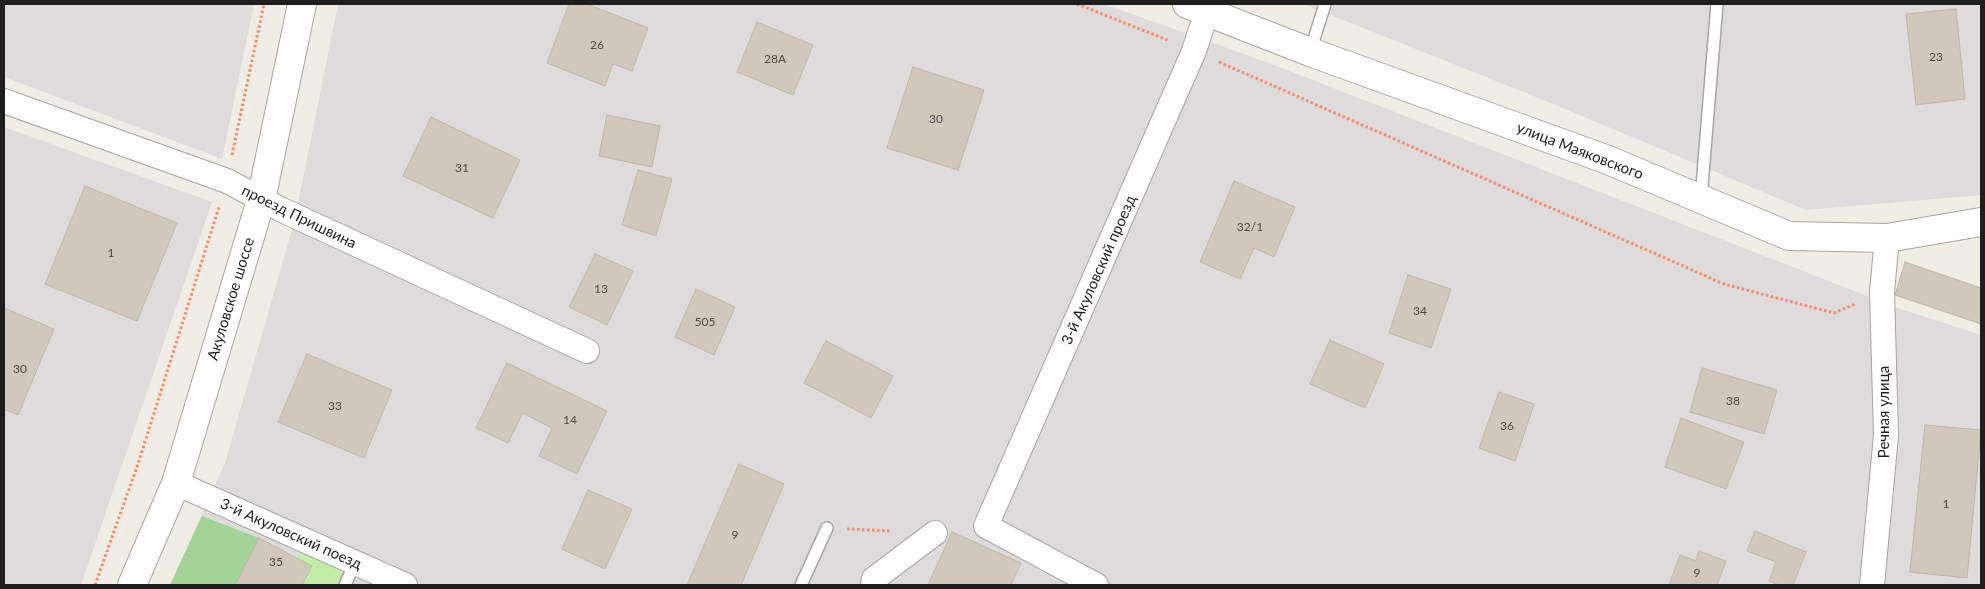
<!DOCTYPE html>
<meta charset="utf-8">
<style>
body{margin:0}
#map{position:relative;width:1985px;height:589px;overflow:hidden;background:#f0eee4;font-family:Lato,sans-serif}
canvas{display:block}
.frame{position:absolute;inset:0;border:5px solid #1e1e1e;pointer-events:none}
</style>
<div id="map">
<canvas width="1985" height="589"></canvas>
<div class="frame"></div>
</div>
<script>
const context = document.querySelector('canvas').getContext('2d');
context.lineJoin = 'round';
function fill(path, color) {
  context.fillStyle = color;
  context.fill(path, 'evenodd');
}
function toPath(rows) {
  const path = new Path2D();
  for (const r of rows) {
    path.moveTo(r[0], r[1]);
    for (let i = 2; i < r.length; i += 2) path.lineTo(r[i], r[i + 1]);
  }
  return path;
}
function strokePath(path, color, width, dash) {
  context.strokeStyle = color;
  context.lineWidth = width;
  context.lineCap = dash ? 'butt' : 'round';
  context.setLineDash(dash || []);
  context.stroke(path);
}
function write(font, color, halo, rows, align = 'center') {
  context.font = font + ' Lato,sans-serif';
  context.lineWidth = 4;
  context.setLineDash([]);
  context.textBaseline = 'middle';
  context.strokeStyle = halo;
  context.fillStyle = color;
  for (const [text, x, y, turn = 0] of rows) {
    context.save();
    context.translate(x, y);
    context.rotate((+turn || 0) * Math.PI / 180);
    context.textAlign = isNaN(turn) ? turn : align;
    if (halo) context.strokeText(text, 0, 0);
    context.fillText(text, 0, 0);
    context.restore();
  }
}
const residential = toPath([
 [4,4,254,4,222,159,4,77],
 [338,4,1104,4,1269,63,1898,308,1981,335,1981,585,170,585,225,463,294,223],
 [1303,4,1981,4,1981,195,1806,210,1546,101],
 [4,127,212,202,81,585,4,585]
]);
const grass = toPath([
 [300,549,343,571,337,585,302,585,312,566,298,559]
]);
const forest = toPath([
 [202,516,259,538,235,585,170,585]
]);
const building = toPath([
 [569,4,587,4,648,28,632,71,613,64,605,86,547,63,569,4],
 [1956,9,1965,99,1916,105,1906,14,1956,9],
 [757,22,813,45,793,95,737,72,757,22],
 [913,67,984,90,958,170,887,148,913,67],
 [607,115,660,126,652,167,599,156,607,115],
 [431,117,520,160,493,218,403,176,431,117],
 [638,170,672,179,656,236,622,225,638,170],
 [1234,181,1295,207,1274,257,1254,248,1240,279,1200,262,1234,181],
 [85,186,177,223,137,321,45,284,85,186],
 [595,254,633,271,607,325,569,307,595,254],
 [1905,262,1981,288,1981,324,1895,295,1905,262],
 [1408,275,1451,289,1431,348,1389,333,1408,275],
 [696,289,735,307,714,355,675,337,696,289],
 [4,308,54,329,18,415,4,409,4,308],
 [1330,340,1384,364,1365,408,1310,384,1330,340],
 [826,341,893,376,871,418,804,383,826,341],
 [307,354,392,390,364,458,278,422,307,354],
 [507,363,607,411,577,474,539,456,552,428,523,413,508,443,476,428,507,363],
 [1702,368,1777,390,1764,434,1690,412,1702,368],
 [1499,392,1534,404,1515,461,1479,448,1499,392],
 [1681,418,1744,442,1726,489,1665,467,1681,418],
 [1925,425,1981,430,1967,578,1910,572,1925,425],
 [739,464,784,484,741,585,687,585,739,464],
 [588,490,632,509,605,569,562,549,588,490],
 [1755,531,1806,552,1793,585,1780,585,1769,581,1776,562,1747,551,1755,531],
 [952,532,1021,563,1011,585,928,585,952,532],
 [259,538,312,566,302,585,235,585,259,538],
 [1699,551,1726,561,1717,585,1669,585,1680,555,1696,561,1699,551]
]);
const path = toPath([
 [1077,4,1170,41],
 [1219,62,1724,284,1834,313,1855,304],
 [232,155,264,4],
 [847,529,891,531],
 [95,585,138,464,219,207]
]);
const service = toPath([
 [1310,52,1325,4],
 [1701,198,1717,4],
 [345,585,355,563],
 [801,585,827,528]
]);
const minor = toPath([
 [4,101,227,181,280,209,587,351],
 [176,483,405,585],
 [873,585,874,579,935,533],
 [1096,585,986,526,1194,51,1207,11],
 [1872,585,1886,435,1882,292,1887,238]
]);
const tertiary = toPath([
 [1187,4,1310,52,1608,160,1789,236,1887,238,1981,222],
 [132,585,176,483,261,200,302,4]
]);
const numberNames = [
 ["26",597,45],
 ["23",1936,57],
 ["28А",775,59],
 ["30",936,119],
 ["31",462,168],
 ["32/1",1250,227],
 ["1",111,253],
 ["13",601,289],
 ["34",1420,311],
 ["505",705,322],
 ["30",20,369],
 ["38",1733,401],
 ["33",335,406],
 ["14",570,420],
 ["36",1507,426],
 ["1",1946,504],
 ["9",735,535],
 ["35",276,562],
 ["9",1697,573]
];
const streetNames = [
 ["улица Маяковского",1580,151,21],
 ["проезд Пришвина",299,217,26],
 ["3-й Акуловский проезд",1099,270,-66],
 ["Акуловское шоссе",231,299,-73],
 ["Речная улица",1884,412,-90],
 ["3-й Акуловский поезд",291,534,24]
];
fill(residential, '#dddbdb');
fill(grass, '#c0efa5');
fill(forest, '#a0d395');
fill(building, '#d1c8bc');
strokePath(building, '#c3b6a5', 1);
strokePath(service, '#a5a5a5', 14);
strokePath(minor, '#a5a5a5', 26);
strokePath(tertiary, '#a5a5a5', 30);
strokePath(path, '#f86', 3, [2.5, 2.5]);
strokePath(service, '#fff', 11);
strokePath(minor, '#fff', 24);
strokePath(tertiary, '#fff', 28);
write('12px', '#4b4846', null, numberNames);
write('15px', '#1e1e1e', '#fff', streetNames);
</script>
